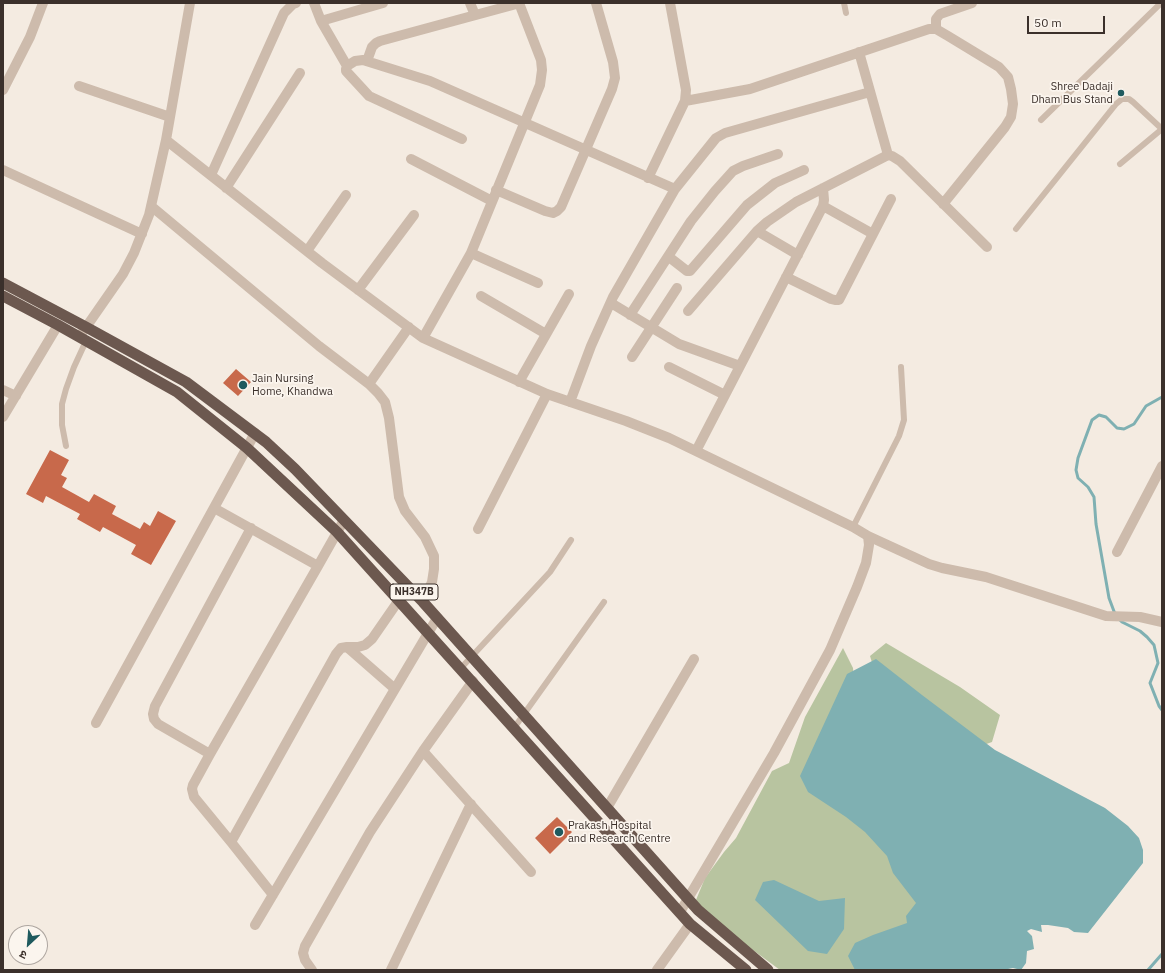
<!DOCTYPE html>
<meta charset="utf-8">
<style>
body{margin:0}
#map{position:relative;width:1165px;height:973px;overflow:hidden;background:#f4ebe1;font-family:"IBM Plex Sans","Noto Sans Devanagari",sans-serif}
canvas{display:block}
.frame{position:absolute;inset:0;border:4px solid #3b302b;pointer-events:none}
.north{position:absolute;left:8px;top:925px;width:40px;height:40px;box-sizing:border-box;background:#fbf5ee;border:1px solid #aea6a0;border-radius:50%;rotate:206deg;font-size:11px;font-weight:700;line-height:16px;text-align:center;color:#3b302b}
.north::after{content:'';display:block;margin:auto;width:14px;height:18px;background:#1f5a5e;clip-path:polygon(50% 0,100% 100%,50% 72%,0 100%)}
.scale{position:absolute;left:1027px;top:16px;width:78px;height:18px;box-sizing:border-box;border:2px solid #3b302b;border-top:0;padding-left:5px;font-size:12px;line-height:14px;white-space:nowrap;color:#3b302b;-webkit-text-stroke:3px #fbf5ee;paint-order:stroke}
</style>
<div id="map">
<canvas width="1165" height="973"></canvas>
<div class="frame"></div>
<div class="north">उ</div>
<div class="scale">50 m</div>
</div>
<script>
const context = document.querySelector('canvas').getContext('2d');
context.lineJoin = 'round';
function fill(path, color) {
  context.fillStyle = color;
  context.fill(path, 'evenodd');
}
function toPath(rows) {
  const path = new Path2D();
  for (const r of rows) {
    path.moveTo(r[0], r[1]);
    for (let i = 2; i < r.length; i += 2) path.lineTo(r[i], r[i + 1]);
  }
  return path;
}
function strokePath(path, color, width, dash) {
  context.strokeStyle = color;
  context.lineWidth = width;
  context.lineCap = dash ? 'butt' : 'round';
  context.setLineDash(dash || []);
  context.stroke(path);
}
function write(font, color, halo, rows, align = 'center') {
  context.font = font + ' "IBM Plex Sans",sans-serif';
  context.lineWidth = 3.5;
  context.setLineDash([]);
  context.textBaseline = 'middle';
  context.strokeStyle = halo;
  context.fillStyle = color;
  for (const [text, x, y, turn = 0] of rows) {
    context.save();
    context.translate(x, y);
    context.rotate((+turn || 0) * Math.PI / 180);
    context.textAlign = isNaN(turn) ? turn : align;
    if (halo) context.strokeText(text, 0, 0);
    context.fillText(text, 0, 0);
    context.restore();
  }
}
const green = toPath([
 [886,643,960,687,1000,715,992,742,978,747,878,682,870,656],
 [843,648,853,668,854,682,847,794,924,900,915,925,858,970,780,970,711,919,696,900,705,878,724,852,736,838,772,771,789,763,805,717]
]);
const water = toPath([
 [876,659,922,695,995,750,1105,808,1128,826,1139,838,1143,850,1143,863,1088,933,1074,932,1068,928,1048,925,1041,925,1042,932,1031,929,1027,931,1032,936,1034,949,1027,951,1026,963,1021,970,1013,968,1003,970,855,970,848,956,855,943,873,935,907,923,906,916,916,903,893,873,887,856,865,832,846,817,808,792,800,776,847,674],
 [774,880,819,901,845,898,844,929,827,954,808,951,755,900,763,882]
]);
const stream = toPath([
 [1115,614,1109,598,1096,524,1094,497,1088,487,1078,478,1076,470,1078,458,1092,420,1099,415,1106,417,1117,428,1124,429,1134,424,1146,406,1162,397],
 [1119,619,1122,622,1140,631,1147,637,1154,645,1158,663,1150,683,1159,706,1162,710],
 [1148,970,1162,954]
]);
const building = toPath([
 [236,369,251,382,238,396,223,383],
 [50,450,69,460,61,475,67,478,62,487,89,502,94,494,116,506,112,514,140,529,144,522,150,526,158,511,176,521,151,565,131,554,136,545,103,527,100,532,77,519,80,514,46,496,43,503,26,494],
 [557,817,572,832,550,854,535,838]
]);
const service = toPath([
 [844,3,846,13],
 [1041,120,1161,3],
 [1120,164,1162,129],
 [1016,229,1116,104,1122,99,1129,99,1133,102,1162,129],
 [66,446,62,425,62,404,66,389,74,367,86,341],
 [853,527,899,436,904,420,901,367],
 [461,668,550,572,571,540],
 [514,728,604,602]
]);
const minor = toPath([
 [314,3,321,21,347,66,346,69,346,71,369,96,462,139],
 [470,3,475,15],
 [321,21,383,3],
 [936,29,936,19,940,14,972,3],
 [859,52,888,155],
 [367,61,372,47,376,43,380,41,520,3],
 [347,66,355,61,363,60,430,81,675,189],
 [79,86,170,117],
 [3,90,30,37,43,3],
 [685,101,750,89,920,32,929,29,936,29,948,36,999,67,1008,77,1011,89,1013,104,1011,117,1005,127,943,204],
 [166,140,322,263,423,338,547,394,626,421,669,438,853,527,868,536,869,545,866,563,857,587,830,650,774,753,680,912],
 [411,159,492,201],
 [3,170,142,234],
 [211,175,284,13,293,4,296,3],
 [648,178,685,101,686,90,670,3],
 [226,188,300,73],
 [496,190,545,211,553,213,557,211,561,207,612,89,615,78,613,62,596,3],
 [151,206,319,346,369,384,378,393,385,402,389,418,399,497,405,511,425,537,434,556,434,569,432,582,423,602],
 [823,206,873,234],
 [757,231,798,255],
 [307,251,346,195],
 [471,253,538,283],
 [669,257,687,271,690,271,747,205,775,183,804,170],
 [786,277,831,299,835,300,839,300,891,199],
 [358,290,414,215],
 [481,296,546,334],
 [611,303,679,344,740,366],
 [688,311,757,231,767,222,796,202,888,155,892,156,900,161,987,247],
 [630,315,691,221,715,191,733,171,743,166,778,154],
 [82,333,123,274,134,253,149,215,166,140,190,3],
 [423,338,471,253,540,85,542,70,541,60,519,3],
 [632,357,677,288],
 [669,367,725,395],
 [519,382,569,294],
 [369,384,409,327],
 [3,390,16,396],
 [570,402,591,346,613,297,675,189,716,138,725,133,870,92],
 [3,417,58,325],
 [696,451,823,206,824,200,823,188],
 [214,508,318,566],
 [478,529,547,394],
 [868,536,929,564,942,568,986,577,1106,616,1140,617,1162,622],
 [1117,552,1162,466],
 [347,647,395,689],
 [96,723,255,433],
 [423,751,531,872],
 [210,754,158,724,154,719,153,714,155,706,251,528],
 [607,808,694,659],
 [231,842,336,654,341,648,347,647,358,647,365,645,372,639,399,600],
 [273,895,231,842,194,797,192,789,193,785,210,754,318,566,344,520],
 [255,925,437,618],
 [312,970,305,960,303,953,305,946,370,832,423,751,473,681],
 [391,970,471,804],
 [657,970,690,924]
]);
const trunk = toPath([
 [3,283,86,327,186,382,266,442,295,469,423,602,698,910,768,970],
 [3,296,58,325,177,392,247,448,337,532,690,924,746,970]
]);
const markers = [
 [1121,93,4,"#1f5a5e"],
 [243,385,5,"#1f5a5e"],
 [559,832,5,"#1f5a5e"]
];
const shields = [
 [414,592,48]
];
const shieldNames = [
 ["NH347B",414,592]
];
const poiNames = [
 ["Shree Dadaji",1113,87,"right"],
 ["Dham Bus Stand",1113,100,"right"],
 ["Jain Nursing",252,379],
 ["Home, Khandwa",252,392],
 ["Prakash Hospital",568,826],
 ["and Research Centre",568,839]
];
fill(green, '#b8c4a0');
fill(water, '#7fb0b2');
strokePath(stream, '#7fb0b2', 3);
fill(building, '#c8694b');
strokePath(service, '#cdbbac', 6);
strokePath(minor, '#cdbbac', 10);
strokePath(trunk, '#6c584f', 11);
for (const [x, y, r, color] of markers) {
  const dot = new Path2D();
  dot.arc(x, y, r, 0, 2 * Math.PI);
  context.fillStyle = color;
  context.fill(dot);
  strokePath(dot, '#fbf5ee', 1.5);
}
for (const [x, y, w] of shields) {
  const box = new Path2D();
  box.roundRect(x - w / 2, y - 8, w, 16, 3);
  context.fillStyle = '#fbf5ee';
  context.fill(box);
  strokePath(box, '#3b302b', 1);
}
write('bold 10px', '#3b302b', null, shieldNames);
write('11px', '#3b302b', '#fbf5ee', poiNames, 'left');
</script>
